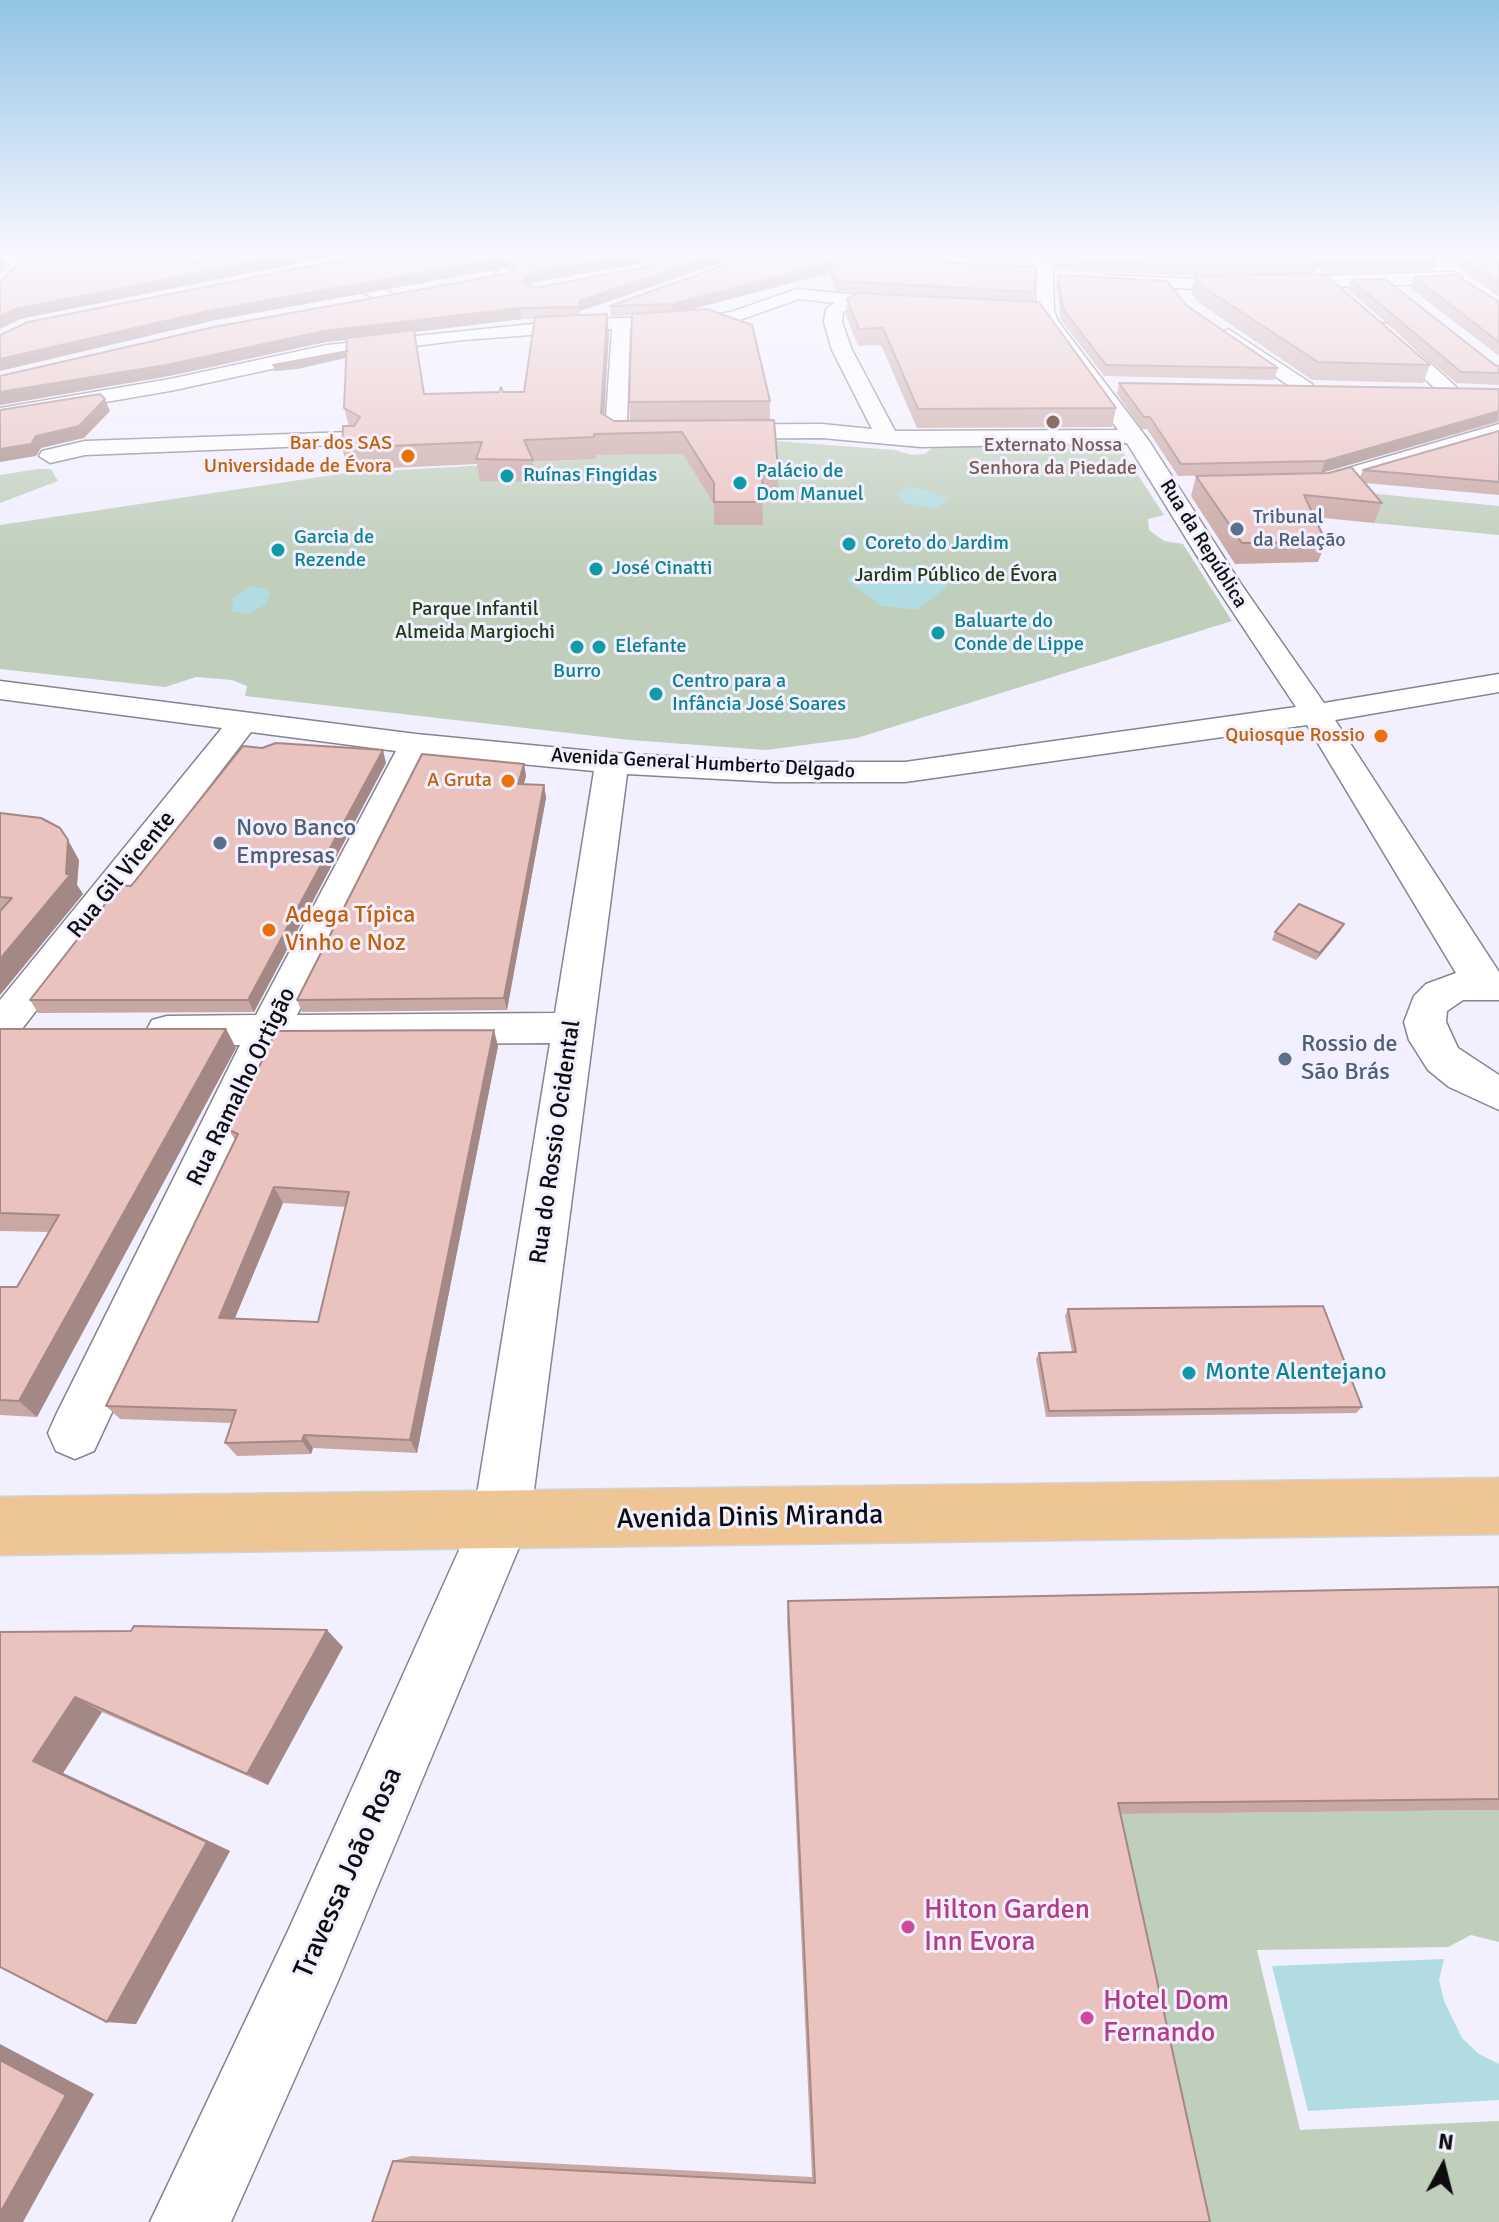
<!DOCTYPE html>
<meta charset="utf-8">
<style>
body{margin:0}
#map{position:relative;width:1499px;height:2222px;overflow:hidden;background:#f2efff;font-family:Signika,sans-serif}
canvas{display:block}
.north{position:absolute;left:1403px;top:2126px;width:80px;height:80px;-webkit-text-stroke:6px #f2efff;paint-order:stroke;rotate:7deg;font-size:22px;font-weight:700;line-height:32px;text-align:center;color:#0d0c11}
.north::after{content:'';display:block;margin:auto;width:28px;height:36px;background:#0d0c11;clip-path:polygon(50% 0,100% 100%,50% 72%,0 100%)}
</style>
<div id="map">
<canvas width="1499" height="2222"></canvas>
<div class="north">N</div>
</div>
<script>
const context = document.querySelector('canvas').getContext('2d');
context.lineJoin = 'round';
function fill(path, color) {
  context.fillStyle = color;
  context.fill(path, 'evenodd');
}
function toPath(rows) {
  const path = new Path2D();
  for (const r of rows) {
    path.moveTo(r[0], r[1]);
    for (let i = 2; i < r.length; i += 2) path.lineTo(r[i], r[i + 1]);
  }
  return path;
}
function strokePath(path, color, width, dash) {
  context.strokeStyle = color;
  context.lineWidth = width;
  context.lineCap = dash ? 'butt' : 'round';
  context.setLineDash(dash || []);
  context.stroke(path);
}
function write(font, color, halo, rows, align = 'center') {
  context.font = font + ' Signika,sans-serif';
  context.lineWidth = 6;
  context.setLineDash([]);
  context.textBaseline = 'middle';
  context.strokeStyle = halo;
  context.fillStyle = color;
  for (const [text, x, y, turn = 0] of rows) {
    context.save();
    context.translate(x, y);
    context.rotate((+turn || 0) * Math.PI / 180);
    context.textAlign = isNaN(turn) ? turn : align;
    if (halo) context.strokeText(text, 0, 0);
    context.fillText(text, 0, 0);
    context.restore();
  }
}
const green = toPath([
 [776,441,895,450,912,455,925,454,932,448,1116,441,1164,515,1148,519,1149,530,1164,541,1183,544,1232,621,857,738,766,750,630,740,245,696,247,686,232,680,196,677,165,687,0,669,0,525,346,473,595,459,596,443],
 [37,469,51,469,58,481,0,503,0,475],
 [1348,491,1499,506,1499,535,1374,523],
 [1499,1810,1499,1942,1471,1935,1448,1947,1257,1950,1300,2130,1499,2121,1499,2222,1188,2222,1101,1814]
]);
const water = toPath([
 [910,486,950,498,935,508,904,503,896,494],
 [886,564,920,568,928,577,948,586,917,610,881,606,846,579,864,569],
 [251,586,267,589,270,593,266,604,249,614,232,611,233,598],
 [1444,1959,1439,1980,1444,2001,1462,2038,1479,2054,1499,2064,1499,2100,1308,2111,1272,1966]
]);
const street = toPath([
 [0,251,12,251,28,263,6,287,0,288,0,274,10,264,0,257,0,251],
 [175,251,192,251,199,259,234,255,242,260,234,265,195,269,175,251],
 [606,251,642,251,634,256,502,279,494,274,502,269,606,251],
 [1024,251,1040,251,1053,270,1054,311,1058,321,1149,441,1241,584,1324,703,1499,674,1499,692,1335,720,1499,972,1499,1000,1463,1000,1447,1011,1446,1022,1458,1048,1499,1075,1499,1110,1449,1087,1428,1070,1409,1040,1404,1022,1414,996,1426,984,1456,973,1307,725,905,782,775,782,627,774,530,1521,338,1981,231,2222,150,2222,288,1931,473,1519,550,1043,282,1045,94,1451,75,1459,56,1451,48,1433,56,1415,240,1045,167,1046,152,1042,146,1031,152,1020,167,1016,256,1015,396,751,251,732,15,1038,0,1043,0,1000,222,728,0,699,0,681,416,734,612,753,775,762,905,762,1296,707,1215,585,1127,443,921,447,822,438,616,439,605,432,612,329,463,340,327,357,170,391,0,420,0,408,170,379,327,345,582,319,707,316,731,312,797,289,913,300,913,308,907,309,859,305,843,312,842,322,852,350,895,431,1118,430,1040,322,1036,311,1037,270,1024,251],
 [799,299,835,303,826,309,824,322,832,350,872,429,822,424,627,425,630,328,734,322,799,299],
 [427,755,594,771,555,1013,297,1015,427,755],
 [318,266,357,277,448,319,445,323,433,323,345,285,312,275,312,267,318,266],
 [1454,272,1462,277,1460,281,1386,286,1196,289,1107,285,1099,280,1107,275,1196,279,1454,272],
 [1382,323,1389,325,1455,386,1458,390,1455,394,1441,394,1375,333,1373,329,1382,323],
 [1228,329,1312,384,1315,388,1312,392,1298,392,1221,339,1219,335,1228,329],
 [1499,424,1499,438,1330,488,1297,491,1285,484,1289,479,1321,476,1499,424],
 [351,432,362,439,359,444,85,455,50,463,39,456,42,451,85,441,351,432]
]);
const primary = toPath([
 [1499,1478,1499,1534,0,1555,0,1497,1499,1478]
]);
const wall = toPath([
 [17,251,180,251,192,262,233,258,237,254,234,252,200,256,195,251,359,251,20,319,0,329,0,279,2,280,24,257],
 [388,251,756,251,580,311,580,315,609,333,604,415,614,421,630,421,629,402,632,315,611,316,610,306,764,251,952,263,1035,292,1033,302,836,291,829,273,689,310,770,401,770,420,778,468,778,490,762,490,763,525,714,525,714,504,683,454,596,455,596,459,533,462,536,482,480,481,477,464,348,470,342,448,349,426,344,408,346,358,297,369,275,371,273,365,346,352,347,340,326,342,169,376,0,405,0,376,512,272,505,268,216,320],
 [648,262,652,266,534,288,530,285,534,282],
 [522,319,535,319,524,392,424,394,414,332],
 [934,251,1029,251,1027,261,959,258],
 [1042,251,1429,251,1438,260,1434,270,1330,274,1319,268,1309,274,1183,276,1055,269],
 [1435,251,1480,251,1499,262,1499,297],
 [1488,251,1499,251,1499,258],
 [1058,275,1186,305,1278,368,1274,380,1104,376,1061,320,1056,285],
 [1195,276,1430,365,1423,383,1312,380,1199,303,1191,292],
 [1414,277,1499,302,1499,356,1410,288],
 [1351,280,1495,365,1499,366,1499,385,1456,383,1348,290],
 [847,299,1116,408,1112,427,917,428,881,345,858,346,846,315],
 [1119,383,1499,389,1499,422,1321,473,1178,476,1147,429,1141,429,1117,394],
 [1499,431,1499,495,1365,483,1382,503,1374,523,1314,517,1326,542,1318,562,1235,564,1191,496,1196,476,1360,477,1363,470],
 [386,763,254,1012,38,1013,30,1000,131,886],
 [524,764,526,776,524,784,544,785,546,798,507,1010,302,1012,297,1000],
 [0,813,79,860,77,885,83,894,0,995],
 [1344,924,1340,931,1316,960,1272,940,1275,932],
 [0,1029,226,1029,236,1048,37,1417,0,1415,0,1287,17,1287,48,1232,0,1231],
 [498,1046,417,1453,313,1448,311,1454,237,1456,225,1443,232,1423,120,1419,106,1406,235,1140,229,1130],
 [283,1203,345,1207,318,1322,235,1318],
 [1068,1309,1362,1407,1356,1413,1046,1417,1036,1359,1039,1353,1072,1352,1065,1316],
 [1499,1587,1499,1810,1120,1814,1210,2222,393,2161,411,2156,812,2177,787,1619,788,1601],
 [0,1632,343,1647,268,1785,102,1712,63,1773,230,1851,136,2024,107,2022]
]);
const shadedWall = toPath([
 [199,251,233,251,234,252,200,256],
 [308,251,359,251,20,319,0,329,0,316,16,309],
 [727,251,756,251,580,311,580,317,579,301],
 [647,253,648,262,534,282,523,291,522,281,533,272],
 [1,255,5,264,0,271,0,256],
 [504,258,505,268,216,320,0,371,0,359,213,310],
 [1323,259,1319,268,1309,274,1312,264],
 [830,263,829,273,673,314,672,304],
 [520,308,522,319,414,332,428,415,414,332,326,342,169,376,0,405,0,392,324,331],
 [607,314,609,333,603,435,601,413],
 [348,351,349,357,297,369,275,371,273,365],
 [105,399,110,411,84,438,41,448,36,456,0,462,0,449,36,436],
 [1499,411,1498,421,1321,473,1325,461],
 [383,750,386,763,254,1012,248,1000],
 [524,764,526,776,520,796,518,784],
 [544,785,546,798,507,1010,504,998],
 [68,840,79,860,77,885,83,894,0,995,0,959,66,874],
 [1344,924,1340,931,1316,960,1320,953],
 [226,1029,236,1048,37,1417,19,1401],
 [494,1030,498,1046,417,1453,410,1440],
 [274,1187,283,1203,229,1332,219,1318],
 [304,1435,313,1448,311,1454,302,1441],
 [327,1630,343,1647,268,1785,247,1774],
 [75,1697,102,1712,63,1773,230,1851,136,2024,107,2022,33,1761],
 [0,2044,94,2094,23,2222,0,2222]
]);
const building = toPath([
 [25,251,180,251,192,262,233,258,240,251,308,251,16,309,0,316,0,279,2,280,27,253,25,251],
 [388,251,727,251,579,301,579,307,520,308,324,331,166,365,0,392,0,376,214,327,511,273,516,265,504,258,213,310,0,359,0,335,28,322,388,251],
 [647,253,656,260,652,266,534,288,522,281,533,272,647,253],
 [764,251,917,251,943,257,952,263,1036,267,1035,292,837,281,830,263,672,304,610,306,764,251],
 [1051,251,1429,251,1438,260,1333,264,1323,259,1312,264,1185,266,1056,259,1051,251],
 [1452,251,1480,251,1499,262,1499,284,1452,251],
 [1325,274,1430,365,1318,362,1203,287,1195,276,1325,274],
 [1058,275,1167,281,1186,305,1278,368,1106,365,1063,309,1058,275],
 [1456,275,1499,302,1499,342,1414,277,1456,275],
 [1385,279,1495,365,1499,366,1499,373,1461,372,1351,280,1385,279],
 [857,293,1039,302,1116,408,918,409,883,328,859,329,847,299,857,293],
 [707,309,752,325,770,401,629,402,632,314,707,309],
 [607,314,601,413,614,421,774,420,778,468,762,468,763,502,714,502,714,483,682,432,594,434,594,437,524,440,533,460,476,459,482,442,342,448,343,426,354,426,360,417,344,408,347,338,414,330,424,394,499,392,501,387,503,392,524,392,535,317,607,314],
 [348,351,295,363,273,365,348,351],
 [1119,383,1499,389,1499,411,1325,461,1181,464,1150,417,1144,417,1119,383],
 [100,394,105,399,79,426,36,436,31,444,0,449,0,410,100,394],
 [1499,431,1499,482,1363,470,1499,431],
 [1351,467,1382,503,1304,495,1326,542,1242,543,1196,476,1329,473,1351,467],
 [276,743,383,750,248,1000,30,1000,120,885,131,886,243,746,262,748,276,743],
 [422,754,524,764,518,784,544,785,504,998,297,1000,422,754],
 [0,813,41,818,60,828,68,840,66,874,71,874,0,959,0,911,12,898,0,897,0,813],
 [1299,904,1344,924,1320,953,1275,932,1299,904],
 [0,1029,226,1029,19,1401,0,1400,0,1287,17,1287,59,1215,0,1213,0,1029],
 [494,1030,410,1440,304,1435,302,1441,225,1443,236,1410,106,1406,238,1134,229,1130,276,1031,494,1030],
 [274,1187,349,1192,318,1322,219,1318,274,1187],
 [1323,1306,1362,1407,1049,1411,1039,1353,1076,1352,1068,1309,1323,1306],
 [1499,1587,1499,1799,1118,1803,1210,2222,372,2222,393,2161,815,2183,788,1601,1499,1587],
 [134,1626,327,1630,247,1774,75,1697,33,1761,207,1842,107,2022,0,1967,0,1632,131,1631,134,1626],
 [0,2060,66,2095,0,2213,0,2060]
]);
const markers = [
 [1053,422,8,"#8d6e63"],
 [408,456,8,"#e8710a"],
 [507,476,8,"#0f9aa8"],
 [740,483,8,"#0f9aa8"],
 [1237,529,8,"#5c6f8a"],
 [849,544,8,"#0f9aa8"],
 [278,550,8,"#0f9aa8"],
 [596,569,8,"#0f9aa8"],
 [938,633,8,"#0f9aa8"],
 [577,647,8,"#0f9aa8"],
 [599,647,8,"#0f9aa8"],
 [656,694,8,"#0f9aa8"],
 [1381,736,8,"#e8710a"],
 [508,781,8,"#e8710a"],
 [220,843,8,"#5c6f8a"],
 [269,930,8,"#e8710a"],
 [1285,1059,8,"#5c6f8a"],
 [1189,1373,8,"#0f9aa8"],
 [908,1927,8,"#d1479c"],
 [1087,2018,8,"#d1479c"]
];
const farFoodnames = [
 ["Bar dos SAS",392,444],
 ["Universidade de Évora",392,467],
 ["Quiosque Rossio",1365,736],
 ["A Gruta",492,781]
];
const farEducationnames = [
 ["Externato Nossa",1053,446],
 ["Senhora da Piedade",1053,469]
];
const farCulturenames = [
 ["Palácio de",756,472],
 ["Dom Manuel",756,495],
 ["Ruínas Fingidas",523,476],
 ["Garcia de",294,538],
 ["Rezende",294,561],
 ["Coreto do Jardim",865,544],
 ["José Cinatti",612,569],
 ["Baluarte do",954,622],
 ["Conde de Lippe",954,645],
 ["Elefante",615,647],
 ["Burro",577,672,"center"],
 ["Centro para a",672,682],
 ["Infância José Soares",672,705]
];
const farServicenames = [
 ["Tribunal",1253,518],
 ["da Relação",1253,541]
];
const farStreetnames = [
 ["Rua da República",1203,544,58],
 ["Avenida General Humberto Delgado",703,764,3]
];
const farParknames = [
 ["Jardim Público de Évora",956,576],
 ["Parque Infantil",475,610],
 ["Almeida Margiochi",475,633]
];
const serviceNames = [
 ["Novo Banco",236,829],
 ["Empresas",236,857],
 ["Rossio de",1301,1045],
 ["São Brás",1301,1073]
];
const streetNames = [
 ["Rua Gil Vicente",122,875,-51],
 ["Rua Ramalho Ortigão",242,1087,-64],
 ["Rua do Rossio Ocidental",556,1142,-82]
];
const foodNames = [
 ["Adega Típica",285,916],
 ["Vinho e Noz",285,944]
];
const cultureNames = [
 ["Monte Alentejano",1205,1373]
];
const nearStreetnames = [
 ["Avenida Dinis Miranda",750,1518,-1],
 ["Travessa João Rosa",349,1873,-66]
];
const nearHotelnames = [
 ["Hilton Garden",924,1911],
 ["Inn Evora",924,1943],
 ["Hotel Dom",1103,2002],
 ["Fernando",1103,2034]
];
fill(green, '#c0cfbc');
fill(water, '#b1dce1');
strokePath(street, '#868492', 3);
strokePath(primary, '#d3d3d4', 3);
fill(street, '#fff');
fill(primary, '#eec594');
fill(wall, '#c9a8a4');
fill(shadedWall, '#a48886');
fill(building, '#eac3bf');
strokePath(building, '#a48886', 2);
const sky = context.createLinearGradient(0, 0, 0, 562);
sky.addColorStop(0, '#92c4e5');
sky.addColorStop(0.45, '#f9f8ff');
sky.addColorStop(1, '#f9f8ff00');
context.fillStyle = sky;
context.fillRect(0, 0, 1499, 562);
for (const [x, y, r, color] of markers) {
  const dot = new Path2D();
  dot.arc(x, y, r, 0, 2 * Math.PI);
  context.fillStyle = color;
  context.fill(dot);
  strokePath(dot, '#f2efff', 3);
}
write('20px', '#c56008', '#f2efff', farFoodnames, 'right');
write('20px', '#785e54', '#f2efff', farEducationnames);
write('20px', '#0d838f', '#f2efff', farCulturenames, 'left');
write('20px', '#4e5e75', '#f2efff', farServicenames, 'left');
write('20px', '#0d0c11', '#f2efff', farStreetnames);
write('20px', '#1c3b13', '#f2efff', farParknames);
write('24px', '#4e5e75', '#f2efff', serviceNames, 'left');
write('24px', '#0d0c11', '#f2efff', streetNames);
write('24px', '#c56008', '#f2efff', foodNames, 'left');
write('24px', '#0d838f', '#f2efff', cultureNames, 'left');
write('28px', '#0d0c11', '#f2efff', nearStreetnames);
write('28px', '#b23c85', '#f2efff', nearHotelnames, 'left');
</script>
